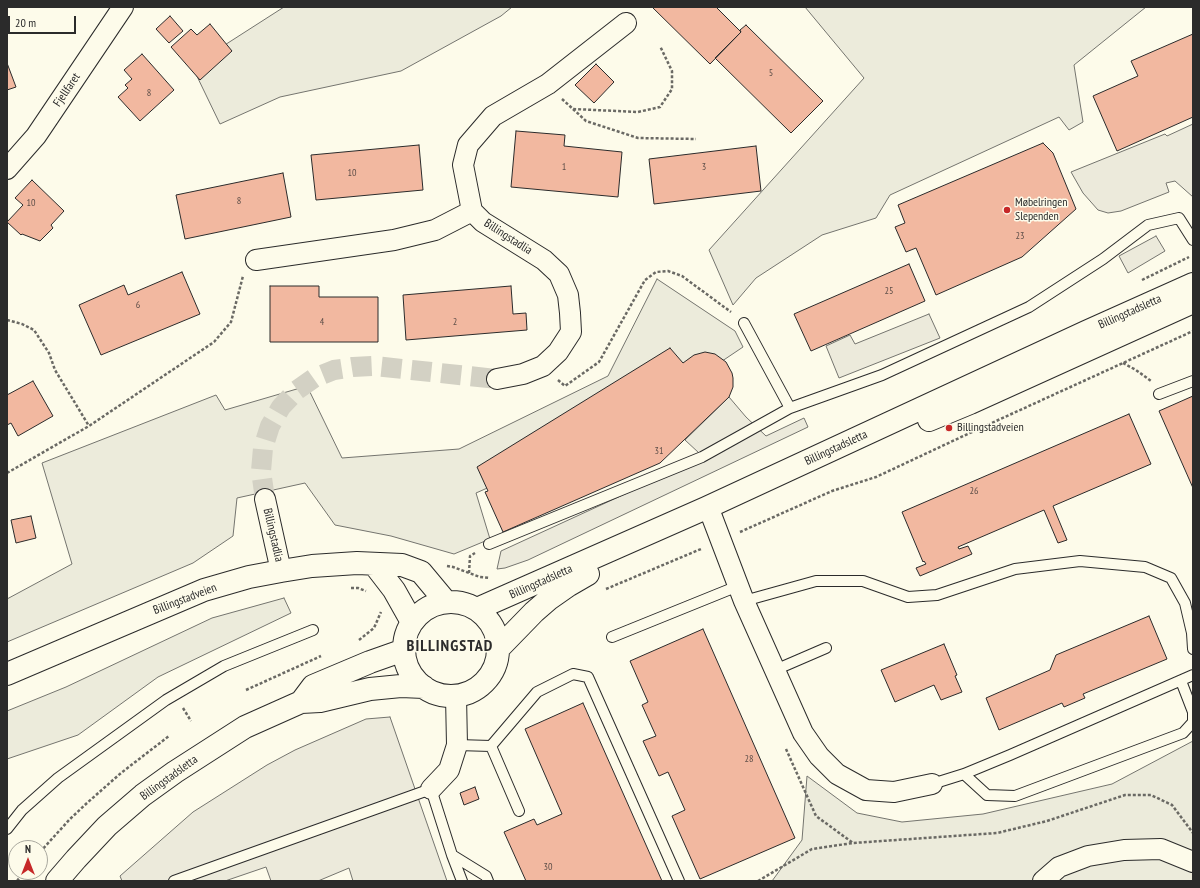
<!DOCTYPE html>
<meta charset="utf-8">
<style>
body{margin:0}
#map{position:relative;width:1200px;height:888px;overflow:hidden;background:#fdfbea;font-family:"PT Sans Narrow",sans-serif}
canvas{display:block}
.frame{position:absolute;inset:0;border:8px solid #2b2b2b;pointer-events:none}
.north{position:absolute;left:8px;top:840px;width:40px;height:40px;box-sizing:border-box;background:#fdfbea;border:1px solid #a9a89e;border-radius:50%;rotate:0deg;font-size:11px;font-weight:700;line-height:16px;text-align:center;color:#2b2b2b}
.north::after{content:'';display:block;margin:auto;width:14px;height:18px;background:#c62828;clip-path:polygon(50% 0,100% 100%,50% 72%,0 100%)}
.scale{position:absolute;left:8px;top:16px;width:68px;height:18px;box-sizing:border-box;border:2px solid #2b2b2b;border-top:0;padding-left:5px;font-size:12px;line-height:14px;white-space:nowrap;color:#2b2b2b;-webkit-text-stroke:3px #fdfbea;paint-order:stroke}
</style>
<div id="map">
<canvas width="1200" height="888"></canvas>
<div class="frame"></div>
<div class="north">N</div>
<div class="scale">20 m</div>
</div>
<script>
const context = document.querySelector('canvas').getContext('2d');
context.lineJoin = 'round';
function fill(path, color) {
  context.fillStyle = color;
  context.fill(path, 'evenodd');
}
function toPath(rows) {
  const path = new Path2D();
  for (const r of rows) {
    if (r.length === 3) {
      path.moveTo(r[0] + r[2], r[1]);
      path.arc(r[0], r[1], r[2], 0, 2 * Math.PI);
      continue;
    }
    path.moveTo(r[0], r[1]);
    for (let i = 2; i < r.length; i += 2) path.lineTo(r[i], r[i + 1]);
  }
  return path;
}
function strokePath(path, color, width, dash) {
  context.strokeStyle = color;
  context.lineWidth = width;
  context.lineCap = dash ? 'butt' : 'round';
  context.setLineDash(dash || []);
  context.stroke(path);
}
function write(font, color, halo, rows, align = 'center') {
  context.font = font + ' "PT Sans Narrow",sans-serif';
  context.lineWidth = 3;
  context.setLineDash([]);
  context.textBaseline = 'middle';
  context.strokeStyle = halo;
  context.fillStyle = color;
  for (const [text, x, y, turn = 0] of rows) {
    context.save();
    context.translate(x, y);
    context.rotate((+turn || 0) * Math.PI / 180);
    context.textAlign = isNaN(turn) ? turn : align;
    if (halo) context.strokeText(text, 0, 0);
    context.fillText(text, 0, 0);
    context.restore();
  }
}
const green = toPath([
 [284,7,512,7,501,16,401,71,280,97,220,124,192,66,284,7],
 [805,7,1146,7,1074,65,1083,122,1069,130,1059,117,890,195,876,218,822,235,756,278,733,305,709,250,864,78,805,7],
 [657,279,735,331,743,347,621,429,476,493,490,539,454,554,391,536,335,525,305,483,237,498,233,536,193,563,7,642,7,599,72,564,42,463,216,395,225,410,307,386,342,458,459,449,608,376,657,279],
 [284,598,291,613,158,677,78,735,7,759,7,711,66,687,212,618,284,598],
 [1193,741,1193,881,772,881,802,840,807,776,857,813,902,822,983,814,1112,784,1193,741]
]);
const parking = toPath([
 [1193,124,1193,197,1175,181,1166,183,1169,192,1121,211,1108,213,1098,210,1083,193,1071,172,1165,134,1167,136,1193,124],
 [1156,236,1165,251,1128,273,1119,256,1156,236],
 [929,314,940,338,839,378,826,346,850,335,855,344,929,314],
 [729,397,746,417,766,436,804,418,808,427,528,560,505,568,497,569,501,551,701,459,699,453,685,440,729,397],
 [390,717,447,881,353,881,349,868,318,881,271,881,266,867,225,881,122,881,120,876,193,812,267,765,295,750,366,719,390,717]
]);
const building = toPath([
 [652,7,716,7,741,32,710,64,652,7],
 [170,16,183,31,169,43,156,29,170,16],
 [210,24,232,51,200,80,171,47,191,29,197,35,210,24],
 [746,25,823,101,791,133,715,58,741,32,740,30,746,25],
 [1193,34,1193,117,1117,151,1093,96,1138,76,1131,61,1193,34],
 [142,54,174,90,140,121,118,97,128,88,125,85,132,79,124,70,142,54],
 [7,63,16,87,7,90,7,63],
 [596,64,614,82,594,103,575,85,596,64],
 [516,131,565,135,564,146,622,152,618,197,511,187,516,131],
 [1043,143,1053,153,1076,209,1022,257,936,295,916,248,906,252,895,227,905,223,898,205,1043,143],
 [419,145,423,190,316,200,311,155,419,145],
 [756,146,761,191,654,204,649,159,756,146],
 [283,173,291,217,185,239,176,195,283,173],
 [32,180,64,211,51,225,53,228,40,241,22,234,21,235,7,222,23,205,15,198,32,180],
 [909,264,925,301,811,351,794,314,909,264],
 [182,272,200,314,101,355,79,305,124,285,128,295,182,272],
 [270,286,319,286,319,297,378,297,378,342,270,342,270,286],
 [511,286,513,314,526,313,527,330,406,340,403,295,511,286],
 [670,348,683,363,694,355,705,352,715,354,726,362,732,373,733,378,733,387,729,397,660,463,503,532,485,492,488,491,477,467,670,348],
 [33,381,53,416,18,436,11,423,7,425,7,395,33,381],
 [1193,396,1193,488,1159,411,1193,396],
 [1129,414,1151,464,1053,506,1067,540,1058,543,1044,510,958,547,959,549,968,546,972,554,920,576,916,568,926,564,924,561,923,562,902,512,1129,414],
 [31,516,36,538,16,543,11,520,31,516],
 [1149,616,1167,659,1083,694,1085,698,1064,707,1062,703,999,730,986,698,1050,670,1056,655,1149,616],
 [703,629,795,838,700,879,672,816,685,810,668,772,659,776,643,741,656,736,642,705,648,702,630,661,703,629],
 [944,644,957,675,955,676,962,692,941,700,934,685,895,702,881,670,944,644],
 [583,703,662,881,526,881,504,832,534,819,537,825,562,814,525,729,583,703],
 [475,787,479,799,464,805,460,793,475,787]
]);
const streetTunnel = toPath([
 [265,499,261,471,263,448,270,426,281,407,297,390,314,378,334,370,353,367,374,366,497,379]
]);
const path = toPath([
 [562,99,573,109,638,112,660,107,672,89,672,71,660,46],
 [573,109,586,121,638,138,696,139],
 [1142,280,1189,257],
 [7,320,22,324,34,330,49,353,55,370,89,426],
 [1123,363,1136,370,1151,381],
 [558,380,565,386,599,362,645,280,656,272,668,271,682,276,731,312],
 [7,473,89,426,214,342,231,322,243,276],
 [740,532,832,491,876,477,972,432,1193,331],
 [447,566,453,567,480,577,490,578],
 [469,573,470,556,475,553],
 [351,588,358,588,366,591],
 [606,589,701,549],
 [359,640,374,628,381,612],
 [246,690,321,656],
 [183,708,191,721],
 [786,749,816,816,853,843,997,833,1047,821,1125,795,1151,795,1172,805,1193,833],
 [40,852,70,819,87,803,121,773,169,736],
 [17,881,24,872],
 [758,881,812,849,853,843]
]);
const lane = toPath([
 [744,323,790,408],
 [1159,394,1193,381],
 [489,544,702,457,790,408,882,375,1029,307,1103,259,1148,225,1179,218,1193,240],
 [744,601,816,581,863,581,908,597,937,595,1015,569,1080,561,1145,567,1171,578,1185,603,1192,633,1193,649],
 [612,637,738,586],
 [775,670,826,648],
 [457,745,491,746,537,692,573,674,588,677,679,881],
 [491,746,519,811],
 [964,774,987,795,1015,796,1183,733,1193,722,1193,712,1181,681],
 [932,784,964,774,1010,755,1193,675],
 [7,829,22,810,58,778,166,700,224,666,313,630],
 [452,855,486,876,488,881],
 [174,881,431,789,452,855,462,881]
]);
const street = toPath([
 [7,169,36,136,123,7],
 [256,260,394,240,435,230,472,211],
 [497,379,523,374,543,366,558,352,571,332,570,313,568,295,559,274,544,260,483,222,472,211,463,165,468,145,493,116,548,84,626,23],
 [265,499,281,571],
 [706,508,712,517,744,601,803,733,819,756,837,774,866,790,894,792,932,784],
 [431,789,449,770,457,745,456,696],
 [1043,881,1059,867,1088,856,1124,850,1161,849,1193,862]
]);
const secondary = toPath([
 [929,420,970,403,1193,302],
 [374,564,394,590,412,622],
 [451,649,47],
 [477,609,706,508,1086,332,1193,284],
 [499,648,534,612,549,599,569,585,588,574],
 [7,674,204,590,249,577,281,571,312,566,357,563,402,565,421,572,446,602],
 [301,702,313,686,370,662,404,650],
 [57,881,76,859,107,826,143,795,175,772,245,727,301,702,320,701,370,689,401,686,424,687]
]);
const markers = [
 [1007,210,4,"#c62828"],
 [949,428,4,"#c62828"]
];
const numberNames = [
 ["5",771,73],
 ["8",149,93],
 ["1",564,167],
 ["3",704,167],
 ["10",352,173],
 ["8",239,201],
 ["10",31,203],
 ["23",1020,236],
 ["25",889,291],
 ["6",138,305],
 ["4",322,322],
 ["2",455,322],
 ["31",659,451],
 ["26",974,491],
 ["28",749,759],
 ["30",548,867]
];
const streetNames = [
 ["Fjellfaret",67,90,-56],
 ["Billingstadlia",508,237,33],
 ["Billingstadsletta",1130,312,-24],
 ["Billingstadsletta",836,448,-25],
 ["Billingstadlia",273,535,77],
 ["Billingstadsletta",541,582,-24],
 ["Billingstadveien",185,599,-21],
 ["Billingstadsletta",169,778,-36]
];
const poiNames = [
 ["Møbelringen",1015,203],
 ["Slependen",1015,217],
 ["Billingstadveien",957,428]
];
const districtNames = [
 ["BILLINGSTAD",450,646]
];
fill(green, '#ecebdb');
strokePath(green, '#74746e', 1);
fill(parking, '#eceadb');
strokePath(parking, '#74746e', 1);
fill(building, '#f2b8a0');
strokePath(building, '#2b2b2b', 1);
strokePath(streetTunnel, '#d3d1c4', 20, [20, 10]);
strokePath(lane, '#2b2b2b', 12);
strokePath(street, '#2b2b2b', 22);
strokePath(secondary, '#2b2b2b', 24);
strokePath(path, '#6a6964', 2.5, [3, 2]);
strokePath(lane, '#fdfbea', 10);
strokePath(street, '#fdfbea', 20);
strokePath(secondary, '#fdfbea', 22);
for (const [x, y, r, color] of markers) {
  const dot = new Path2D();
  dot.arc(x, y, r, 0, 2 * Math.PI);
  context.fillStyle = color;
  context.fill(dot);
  strokePath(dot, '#fdfbea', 1.5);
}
write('10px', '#5d4e48', null, numberNames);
write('12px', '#2b2b2b', '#fdfbea', streetNames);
write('12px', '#2b2b2b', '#fdfbea', poiNames, 'left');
context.letterSpacing = '1px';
write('bold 16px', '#2b2b2b', '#fdfbea', districtNames);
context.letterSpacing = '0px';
</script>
